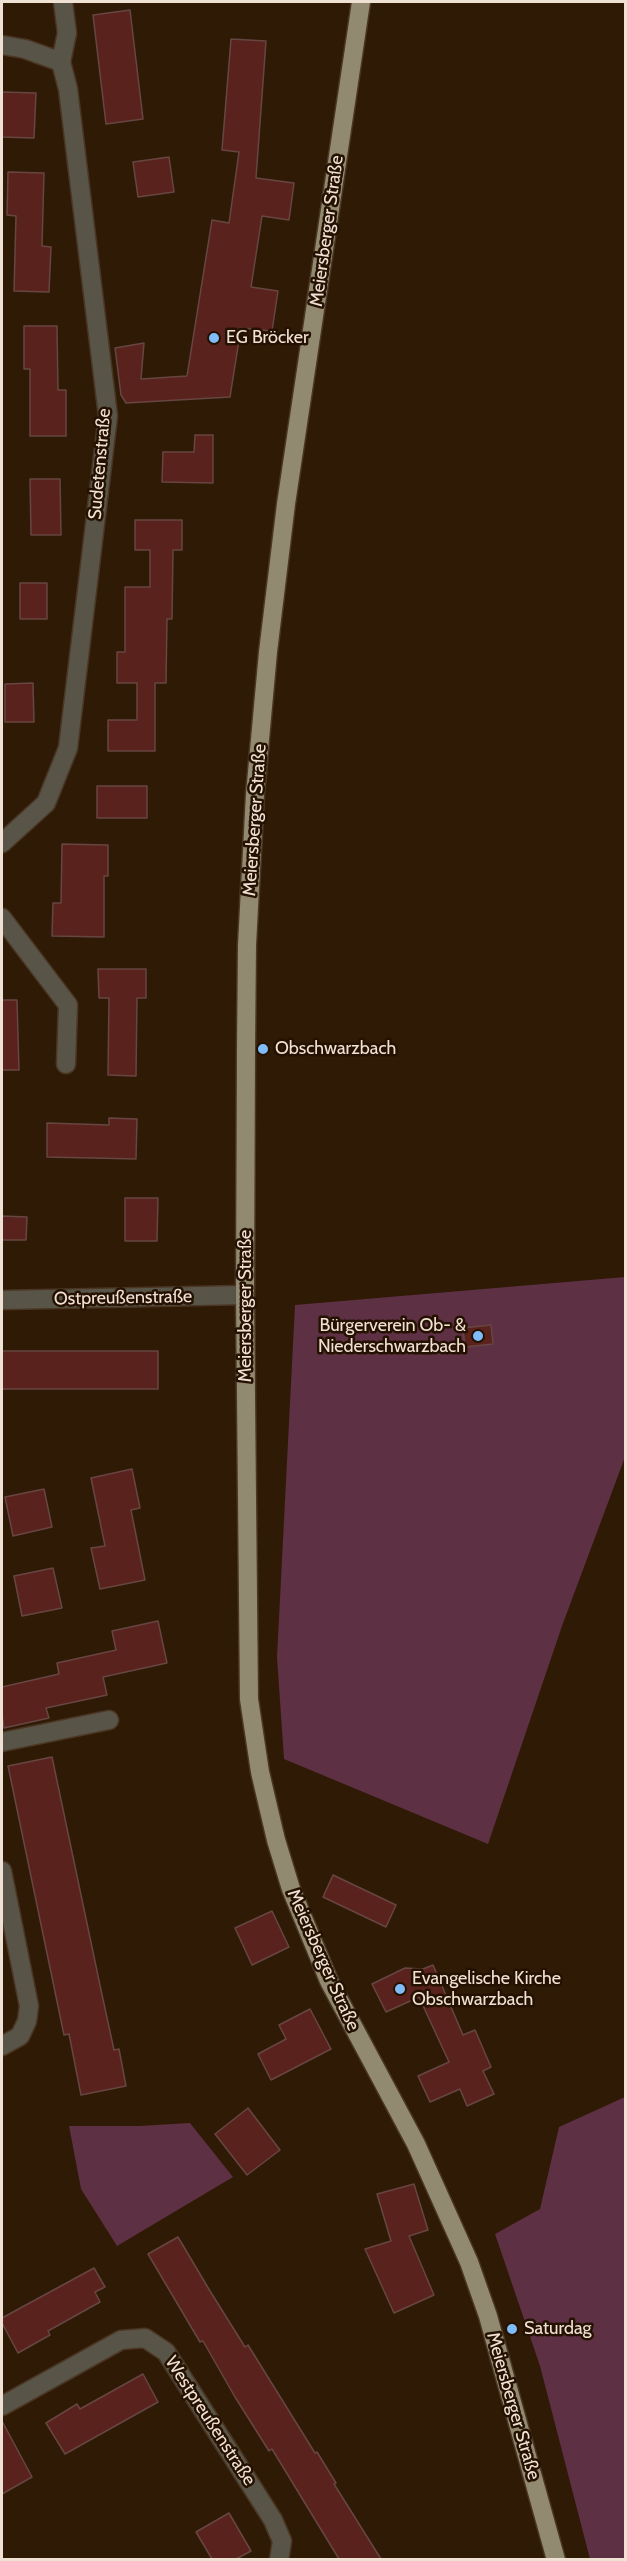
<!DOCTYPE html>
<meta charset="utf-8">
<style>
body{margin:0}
#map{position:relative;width:627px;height:2561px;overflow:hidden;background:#2f1a06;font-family:Cabin,sans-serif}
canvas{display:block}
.frame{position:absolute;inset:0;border:3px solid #f0e1d5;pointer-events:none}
</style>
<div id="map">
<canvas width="627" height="2561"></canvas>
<div class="frame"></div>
</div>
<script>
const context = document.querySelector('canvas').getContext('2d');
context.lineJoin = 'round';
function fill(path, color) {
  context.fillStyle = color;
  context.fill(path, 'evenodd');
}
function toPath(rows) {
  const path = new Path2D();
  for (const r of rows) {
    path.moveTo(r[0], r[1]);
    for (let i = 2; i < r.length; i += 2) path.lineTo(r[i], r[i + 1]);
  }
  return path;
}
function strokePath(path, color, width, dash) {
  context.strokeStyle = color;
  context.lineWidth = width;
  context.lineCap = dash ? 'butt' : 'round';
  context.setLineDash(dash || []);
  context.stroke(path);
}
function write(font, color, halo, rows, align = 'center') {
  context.font = font + ' Cabin,sans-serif';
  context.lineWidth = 5;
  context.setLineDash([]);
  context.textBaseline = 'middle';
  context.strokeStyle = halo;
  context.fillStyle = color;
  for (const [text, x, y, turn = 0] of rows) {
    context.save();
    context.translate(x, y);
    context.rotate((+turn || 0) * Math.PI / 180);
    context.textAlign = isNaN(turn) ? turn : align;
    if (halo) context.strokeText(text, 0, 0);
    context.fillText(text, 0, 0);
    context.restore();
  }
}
const green = toPath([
 [625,1277,625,1457,562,1626,488,1844,284,1759,277,1657,295,1305],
 [625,2097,625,2559,590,2559,540,2366,495,2234,540,2209,559,2127],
 [190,2123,233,2177,117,2246,81,2189,69,2126,139,2126]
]);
const building = toPath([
 [130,10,143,119,106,124,93,15,130,10],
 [231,39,266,41,256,178,294,183,289,220,262,216,251,287,278,291,272,331,241,328,230,397,126,403,121,395,115,348,144,343,141,379,187,376,212,220,229,223,239,152,222,150,231,39],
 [2,92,36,93,34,138,2,137,2,92],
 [169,157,174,192,138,197,133,162,169,157],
 [8,172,44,173,42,246,51,247,49,292,14,291,16,216,7,215,8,172],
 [24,326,57,326,58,390,66,390,66,436,30,436,30,369,24,369,24,326],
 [195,435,213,435,213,483,162,482,163,452,194,452,195,435],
 [30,479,60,479,61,535,31,535,30,479],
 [135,520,182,520,182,550,173,550,172,619,167,619,166,683,155,683,155,751,108,751,108,720,137,720,137,683,117,683,117,652,125,652,125,587,150,587,150,550,135,550,135,520],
 [20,583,47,583,47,619,20,619,20,583],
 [33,683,34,722,5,722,5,684,33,683],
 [97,786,147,786,147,818,97,818,97,786],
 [62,844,108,845,108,876,104,876,104,937,52,936,53,903,61,903,62,844],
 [98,969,146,969,146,998,137,998,136,1076,108,1075,109,998,99,998,98,969],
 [2,1000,17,1000,19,1070,2,1070,2,1000],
 [109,1118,137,1119,136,1159,47,1157,47,1123,109,1125,109,1118],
 [125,1198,158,1198,157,1241,125,1241,125,1198],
 [2,1216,27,1217,26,1240,2,1240,2,1216],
 [491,1325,493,1344,465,1347,463,1328,491,1325],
 [2,1351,158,1351,158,1389,2,1389,2,1351],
 [132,1469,140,1508,131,1510,145,1580,100,1589,91,1548,105,1546,91,1478,132,1469],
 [44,1489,52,1527,13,1536,5,1497,44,1489],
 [53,1568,62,1608,22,1616,14,1576,53,1568],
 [158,1621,167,1663,103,1677,107,1695,46,1708,49,1718,4,1728,2,1714,2,1687,59,1674,57,1663,116,1650,112,1631,158,1621],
 [52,1757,101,1990,114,2050,119,2049,126,2086,81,2095,69,2034,64,2035,8,1766,52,1757],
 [333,1875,396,1905,386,1927,323,1897,333,1875],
 [272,1911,289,1947,252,1965,235,1928,272,1911],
 [433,1965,463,2035,475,2030,491,2067,483,2071,494,2094,467,2106,460,2089,430,2102,418,2076,449,2062,419,1997,386,2012,372,1984,405,1968,423,1969,433,1965],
 [310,2009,331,2049,271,2080,258,2054,286,2039,279,2025,310,2009],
 [248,2108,280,2150,247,2175,215,2134,248,2108],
 [414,2184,428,2230,409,2236,434,2295,394,2313,365,2249,391,2241,377,2194,414,2184],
 [178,2237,210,2291,245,2347,248,2345,315,2453,317,2452,336,2483,334,2484,381,2559,339,2559,272,2449,269,2451,235,2397,203,2341,200,2342,148,2254,178,2237],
 [94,2268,105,2287,95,2292,100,2302,48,2331,50,2335,18,2353,2,2323,2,2318,94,2268],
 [143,2374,158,2402,65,2454,46,2423,77,2404,80,2409,143,2374],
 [2,2421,32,2477,2,2494,2,2421],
 [229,2513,251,2551,236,2559,212,2559,196,2532,229,2513]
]);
const minor = toPath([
 [2,45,25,49,61,62],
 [2,843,46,803,68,748,108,416,68,89,61,62,67,33,63,2],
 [2,918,68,1005,66,1064],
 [2,1300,245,1295],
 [2,1742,109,1720],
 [2,1871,29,2006,27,2021,20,2036,2,2046],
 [2,2406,121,2340,145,2338,166,2352,273,2520,282,2541,279,2560]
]);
const major = toPath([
 [361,2,286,504,268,652,255,794,247,945,246,1049,245,1295,249,1699,260,1772,276,1840,291,1889,329,1981,416,2144,469,2262,488,2316,556,2560]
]);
const markers = [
 [214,338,6,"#81bcfa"],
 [263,1049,6,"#81bcfa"],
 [478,1336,6,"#81bcfa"],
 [400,1989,6,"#81bcfa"],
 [512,2329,6,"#81bcfa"]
];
const streetNames = [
 ["Meiersberger Straße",327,231,-82],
 ["Sudetenstraße",100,464,-85],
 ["Meiersberger Straße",255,820,-86],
 ["Ostpreußenstraße",123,1298,-1],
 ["Meiersberger Straße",246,1306,-90],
 ["Meiersberger Straße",323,1960,66],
 ["Meiersberger Straße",513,2406,74],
 ["Westpreußenstraße",210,2421,57]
];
const poiNames = [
 ["EG Bröcker",226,338],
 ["Obschwarzbach",275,1049],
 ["Bürgerverein Ob- &",466,1326,"right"],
 ["Niederschwarzbach",466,1347,"right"],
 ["Evangelische Kirche",412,1979],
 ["Obschwarzbach",412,2000],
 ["Saturdag",524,2329]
];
fill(green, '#5d3044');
fill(building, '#5a221d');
strokePath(building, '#674642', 1.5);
strokePath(minor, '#4a3623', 21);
strokePath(major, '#4a3623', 21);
strokePath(minor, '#585548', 18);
strokePath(major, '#918a70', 18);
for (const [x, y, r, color] of markers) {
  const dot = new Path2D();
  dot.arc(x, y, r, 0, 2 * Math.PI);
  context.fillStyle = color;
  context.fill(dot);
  strokePath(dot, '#251100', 2);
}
write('18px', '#f0e1d5', '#251100', streetNames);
write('18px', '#f0e1d5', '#251100', poiNames, 'left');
</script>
